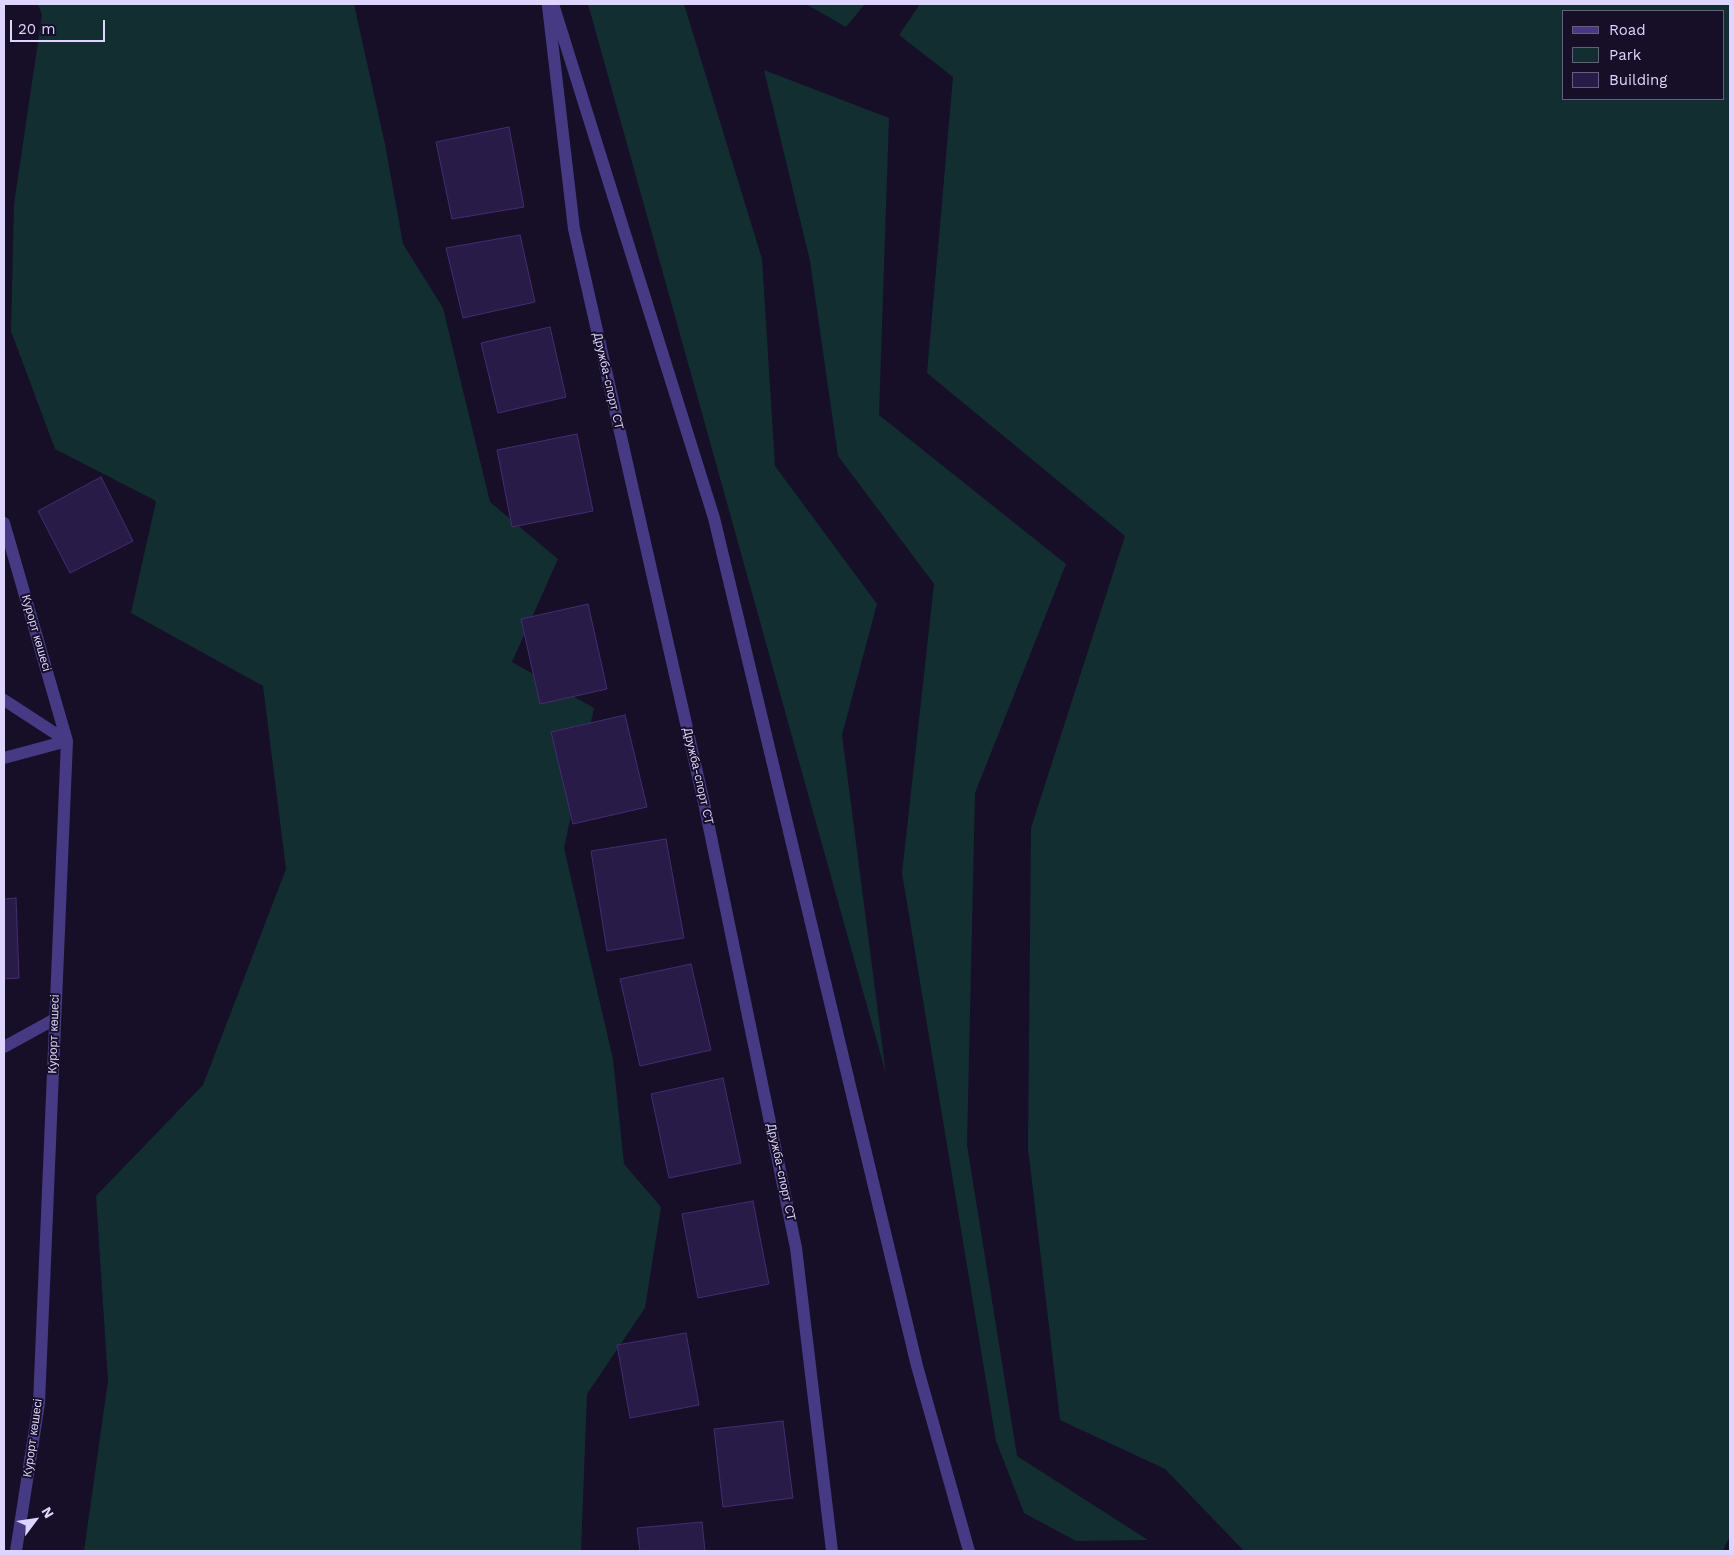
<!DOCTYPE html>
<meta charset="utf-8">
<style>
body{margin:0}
#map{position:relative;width:1734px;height:1555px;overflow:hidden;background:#160f27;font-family:"Work Sans",sans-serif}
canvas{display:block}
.frame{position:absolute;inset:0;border:5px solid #ded5ff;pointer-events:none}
.legend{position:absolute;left:1562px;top:10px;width:162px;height:90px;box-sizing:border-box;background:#160f27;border:1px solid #665e7d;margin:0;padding:6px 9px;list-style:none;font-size:15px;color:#ded5ff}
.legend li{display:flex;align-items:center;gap:10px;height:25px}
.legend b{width:25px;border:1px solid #665e7d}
.north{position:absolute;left:10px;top:1495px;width:50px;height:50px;-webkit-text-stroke:4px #160f27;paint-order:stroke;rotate:59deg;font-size:14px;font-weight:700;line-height:20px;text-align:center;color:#ded5ff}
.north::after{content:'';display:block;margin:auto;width:18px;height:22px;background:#ded5ff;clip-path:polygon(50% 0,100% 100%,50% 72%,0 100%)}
.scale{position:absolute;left:10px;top:20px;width:95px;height:22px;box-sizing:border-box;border:2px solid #ded5ff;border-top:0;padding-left:6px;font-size:15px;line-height:18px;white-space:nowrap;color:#ded5ff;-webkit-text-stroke:4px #160f27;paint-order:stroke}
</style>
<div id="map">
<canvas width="1734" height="1555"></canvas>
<div class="frame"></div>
<ul class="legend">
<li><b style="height:6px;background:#463a85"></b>Road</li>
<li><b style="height:14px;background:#122e31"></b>Park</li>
<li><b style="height:14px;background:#291b48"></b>Building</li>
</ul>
<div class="north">N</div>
<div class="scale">20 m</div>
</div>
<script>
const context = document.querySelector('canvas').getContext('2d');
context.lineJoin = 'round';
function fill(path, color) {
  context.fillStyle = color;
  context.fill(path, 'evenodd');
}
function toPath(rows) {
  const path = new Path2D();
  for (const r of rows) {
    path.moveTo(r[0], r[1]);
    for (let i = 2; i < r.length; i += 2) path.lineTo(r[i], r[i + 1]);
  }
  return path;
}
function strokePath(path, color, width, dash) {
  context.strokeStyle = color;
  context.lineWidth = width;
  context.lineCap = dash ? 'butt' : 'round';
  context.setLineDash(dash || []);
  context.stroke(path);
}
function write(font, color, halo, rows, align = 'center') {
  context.font = font + ' "Work Sans",sans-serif';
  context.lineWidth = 4;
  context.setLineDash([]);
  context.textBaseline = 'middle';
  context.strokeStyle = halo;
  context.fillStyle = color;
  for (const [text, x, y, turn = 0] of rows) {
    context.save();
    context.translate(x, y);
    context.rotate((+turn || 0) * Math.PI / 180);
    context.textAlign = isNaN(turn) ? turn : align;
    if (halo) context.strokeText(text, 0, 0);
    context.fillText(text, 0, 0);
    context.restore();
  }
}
const green = toPath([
 [38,4,354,4,385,144,403,244,443,308,490,502,558,559,512,662,594,708,564,848,613,1059,624,1164,661,1207,645,1308,587,1394,581,1551,84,1551,108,1381,96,1196,203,1085,286,869,263,686,131,613,156,501,55,449,11,331,14,204,42,15],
 [588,4,684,4,762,259,775,466,877,604,842,735,886,1074],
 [806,4,865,4,846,27],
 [920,4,1730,4,1730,1536,1723,1551,1244,1551,1165,1469,1060,1420,1028,1148,1031,828,1125,536,927,373,953,77,899,35],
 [1563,11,1723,11,1723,99,1563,99],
 [764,70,889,118,879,415,1066,564,975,793,967,1145,1017,1456,1148,1540,1076,1541,1024,1513,996,1441,902,873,934,584,838,456,810,261]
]);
const building = toPath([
 [509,127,524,207,452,219,436,142,509,127],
 [520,235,535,302,463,318,446,248,520,235],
 [550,327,566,397,498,413,481,343,550,327],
 [577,434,593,511,512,527,497,450,577,434],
 [101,477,133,541,70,573,38,511,101,477],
 [588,604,607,689,540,704,521,619,588,604],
 [625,715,647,807,573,824,551,732,625,715],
 [666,839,684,938,607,951,591,851,666,839],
 [16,898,19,978,4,979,4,899,16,898],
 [691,964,711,1050,640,1066,620,979,691,964],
 [723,1078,741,1163,669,1178,651,1094,723,1078],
 [753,1201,769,1284,698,1298,682,1214,753,1201],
 [686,1333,699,1405,630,1418,617,1345,686,1333],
 [783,1421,793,1498,723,1507,714,1429,783,1421],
 [702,1522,705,1551,640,1551,637,1528,702,1522]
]);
const minor = toPath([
 [553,4,714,518,917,1366,969,1551],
 [548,6,574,229,704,803,796,1248,832,1551],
 [4,523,67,741,39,1403,16,1551],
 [4,700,67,741],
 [4,758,67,741],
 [4,1047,55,1019]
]);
const streetNames = [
 ["Дружба-спорт СТ",608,381,77],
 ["Курорт көшесі",36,633,74],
 ["Дружба-спорт СТ",698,776,77],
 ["Курорт көшесі",54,1034,-88],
 ["Дружба-спорт СТ",781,1172,78],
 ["Курорт көшесі",33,1438,-82]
];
fill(green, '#122e31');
fill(building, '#291b48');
strokePath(building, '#432d74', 1);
strokePath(minor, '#463a85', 12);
write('12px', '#ded5ff', '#160f27', streetNames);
</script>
